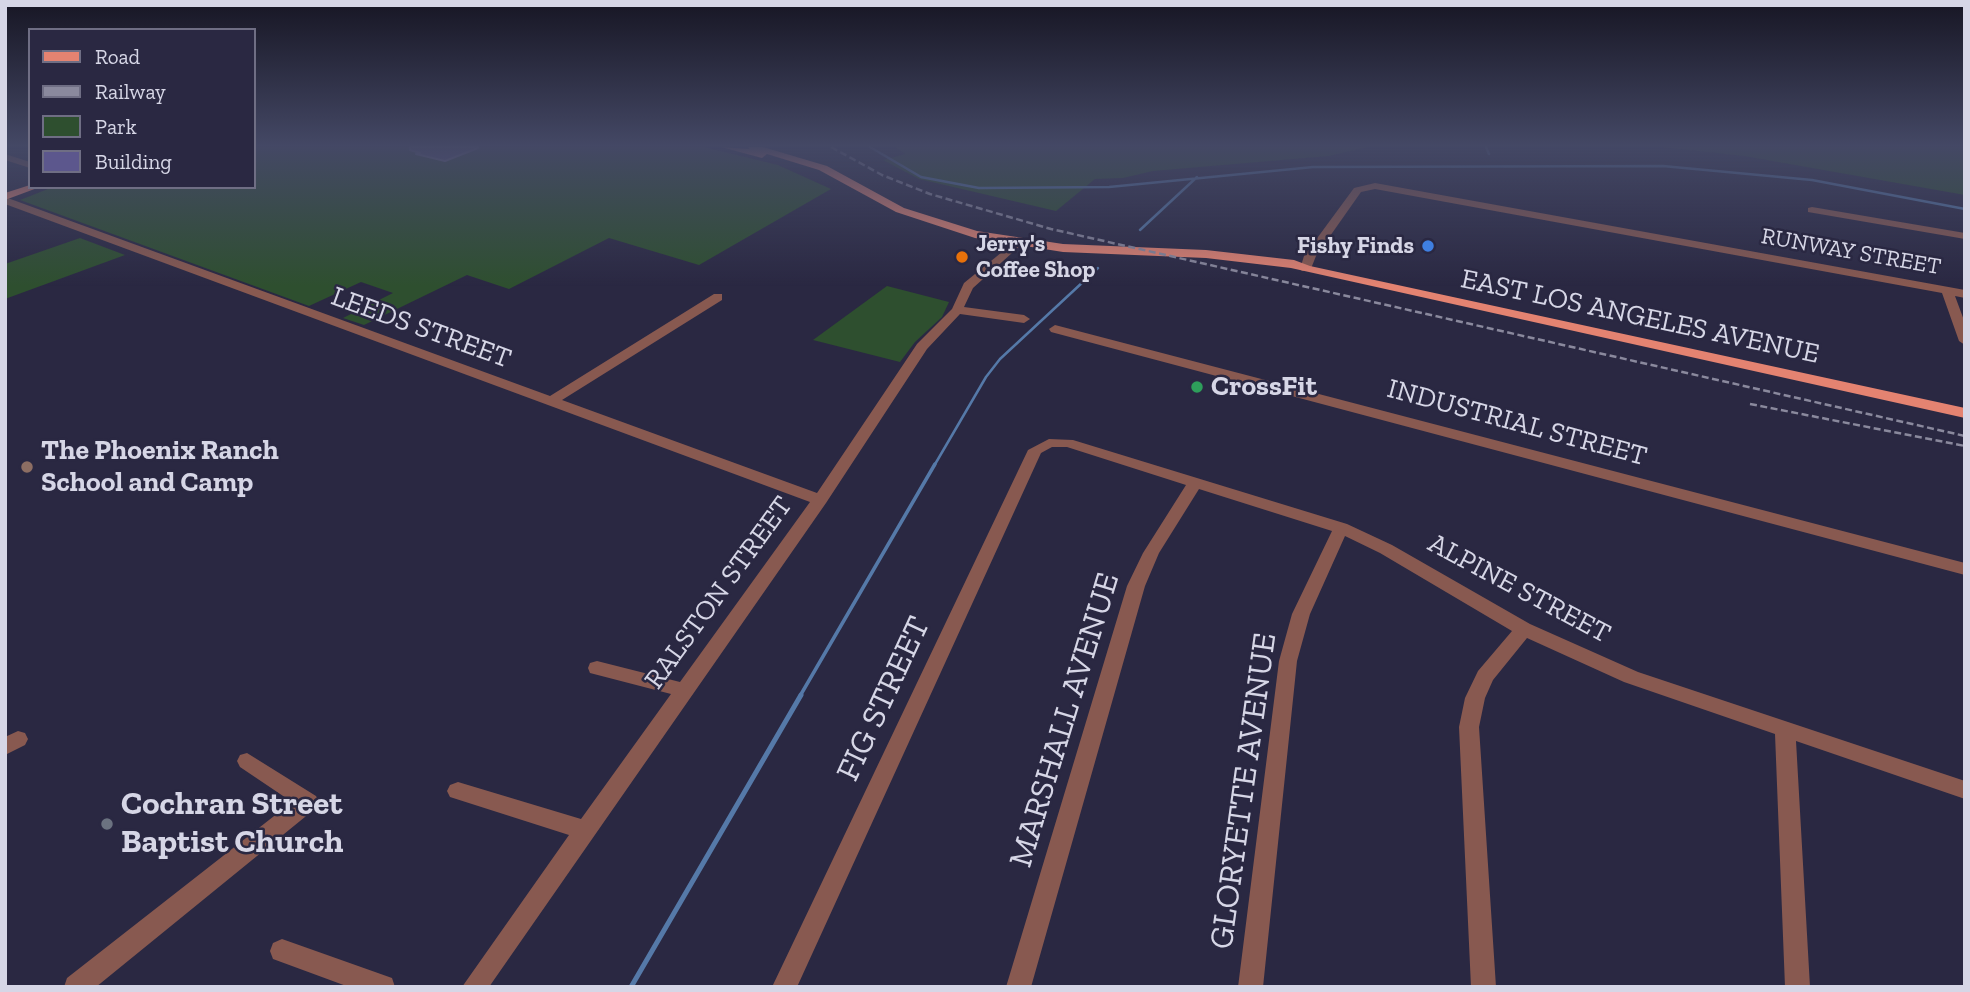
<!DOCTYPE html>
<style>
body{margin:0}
#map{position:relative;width:1970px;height:992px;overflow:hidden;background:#2a2842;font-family:"Zilla Slab",serif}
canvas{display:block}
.frame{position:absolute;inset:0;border:7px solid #d6d6e6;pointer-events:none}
.legend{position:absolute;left:28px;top:28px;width:228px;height:161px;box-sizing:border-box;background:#2a2842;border:2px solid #6f6e84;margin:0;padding:9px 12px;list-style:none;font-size:21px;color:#d6d6e6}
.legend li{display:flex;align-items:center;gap:14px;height:35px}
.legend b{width:35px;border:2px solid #6f6e84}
</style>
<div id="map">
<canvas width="1970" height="992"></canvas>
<div class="frame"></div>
<ul class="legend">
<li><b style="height:9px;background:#e48371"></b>Road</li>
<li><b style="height:9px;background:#8a899d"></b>Railway</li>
<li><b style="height:19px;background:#2e4f2f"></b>Park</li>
<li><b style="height:19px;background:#5c578d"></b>Building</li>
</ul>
</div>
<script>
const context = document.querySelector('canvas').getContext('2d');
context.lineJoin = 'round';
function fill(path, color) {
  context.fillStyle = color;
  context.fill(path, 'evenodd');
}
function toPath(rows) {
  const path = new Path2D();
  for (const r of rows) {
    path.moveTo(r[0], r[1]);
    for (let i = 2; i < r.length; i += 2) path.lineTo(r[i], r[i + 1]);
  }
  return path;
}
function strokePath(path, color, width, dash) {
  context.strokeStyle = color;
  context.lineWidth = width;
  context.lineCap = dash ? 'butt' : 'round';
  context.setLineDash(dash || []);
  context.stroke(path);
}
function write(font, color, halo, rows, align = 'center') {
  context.font = font + ' "Zilla Slab",serif';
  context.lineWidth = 5;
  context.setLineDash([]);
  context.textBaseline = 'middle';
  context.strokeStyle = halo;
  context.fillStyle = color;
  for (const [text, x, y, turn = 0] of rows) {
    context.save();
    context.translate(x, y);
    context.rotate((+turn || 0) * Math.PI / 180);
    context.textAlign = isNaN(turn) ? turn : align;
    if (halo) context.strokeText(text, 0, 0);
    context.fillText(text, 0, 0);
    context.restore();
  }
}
const green = toPath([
 [254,147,704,147,778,165,831,189,699,265,609,238,509,289,467,275,364,325,343,318,393,293,361,282,309,306,20,200,53,187,254,187],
 [895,147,1368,147,1329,156,1153,171,1123,178,1095,179,1056,211,919,179,883,160,905,154],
 [1661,147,1965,147,1965,195,1744,156],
 [80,238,125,255,5,299,5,264],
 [887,286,949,302,942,317,915,342,900,362,813,340]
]);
const streamFar2 = toPath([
 [870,147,921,177,979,188,1109,187,1313,167,1663,166,1812,180,1965,209],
 [1486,147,1489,154],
 [1140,230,1197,177],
 [934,466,986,377,1000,359,1098,268]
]);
const streamFar1 = toPath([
 [800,696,935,464]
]);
const stream = toPath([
 [631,987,801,695]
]);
const building = toPath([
 [410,147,478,147,478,148,445,161,416,154,420,153,410,150,410,147]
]);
const minor = toPath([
 [5,154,30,162,30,168,5,160,5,154],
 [1375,183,1965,290,1965,298,1955,296,1965,323,1965,345,1959,341,1942,293,1375,189,1361,192,1316,256,1310,271,1302,271,1300,269,1304,256,1354,188,1375,183],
 [5,197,550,396,714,294,722,294,722,300,562,400,817,493,917,344,952,309,964,283,1018,239,1022,240,1022,244,973,288,964,307,1024,315,1030,319,1024,323,960,314,927,349,826,503,489,987,462,987,569,835,450,797,447,791,450,785,458,782,581,819,671,694,590,673,588,668,590,663,597,661,680,682,810,502,5,204,5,197],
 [1812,207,1965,233,1965,239,1808,212,1808,208,1812,207],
 [1055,325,1965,563,1965,575,1051,332,1049,329,1055,325],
 [1049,439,1073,440,1347,524,1392,545,1530,624,1638,672,1965,781,1965,799,1796,741,1810,987,1785,987,1775,734,1624,682,1527,638,1493,680,1485,698,1479,727,1496,987,1471,987,1459,727,1465,698,1478,671,1512,631,1380,553,1345,536,1310,614,1297,661,1263,987,1238,987,1279,661,1292,614,1332,531,1199,489,1159,553,1145,586,1031,987,1006,987,1127,586,1143,553,1186,485,1067,447,1052,447,1041,453,797,987,772,987,1028,450,1049,439],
 [18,731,25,733,28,739,25,745,5,755,5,737,18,731],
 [247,753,316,796,319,802,316,808,96,987,64,987,67,978,292,802,240,767,237,761,240,755,247,753],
 [282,939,392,978,395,987,349,987,273,959,270,951,273,943,282,939]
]);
const major = toPath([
 [721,147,749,149,748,147,763,147,827,166,904,208,977,231,1063,244,1206,250,1294,260,1310,266,1965,408,1965,418,1291,268,1206,258,1063,252,975,238,896,212,819,170,767,154,762,158,721,147],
 [30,185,40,187,5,200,5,193,30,185]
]);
const rail = toPath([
 [831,147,882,175,930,194,1051,229,1965,436],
 [1750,404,1965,446]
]);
const markers = [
 [1428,246,7,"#3f7fe0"],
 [962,257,7,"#e8710a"],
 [1197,387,7,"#2e9e5b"],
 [27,467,7,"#8d6e63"],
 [107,824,7,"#6b7280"]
];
const farPoinames = [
 ["Jerry's",976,244],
 ["Coffee Shop",976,270],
 ["Fishy Finds",1414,246,"right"]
];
const farStreetnames = [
 ["RUNWAY STREET",1851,252,10]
];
const streetNames = [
 ["EAST LOS ANGELES AVENUE",1640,317,12],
 ["LEEDS STREET",421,328,20],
 ["INDUSTRIAL STREET",1517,423,15],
 ["ALPINE STREET",1519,589,28],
 ["RALSTON STREET",719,593,-54]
];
const poiNames = [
 ["CrossFit",1211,387],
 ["The Phoenix Ranch",41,451],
 ["School and Camp",41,483]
];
const nearStreetnames = [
 ["FIG STREET",884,699,-65],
 ["MARSHALL AVENUE",1065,720,-73],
 ["GLORYETTE AVENUE",1244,791,-82]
];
const nearPoinames = [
 ["Cochran Street",121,805],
 ["Baptist Church",121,843]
];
fill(green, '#2e4f2f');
strokePath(streamFar2, '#5579a8', 2.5);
strokePath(streamFar1, '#5579a8', 3.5);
strokePath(stream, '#5579a8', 5);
fill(building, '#5c578d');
strokePath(building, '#817f9e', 2);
fill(minor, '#885950');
fill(major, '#e48371');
strokePath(rail, '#8a899d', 2.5, [7, 3.5]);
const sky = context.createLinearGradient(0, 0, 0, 286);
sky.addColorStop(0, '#171624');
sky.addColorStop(0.51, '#444865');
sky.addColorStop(1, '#44486500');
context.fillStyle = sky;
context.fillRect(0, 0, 1970, 286);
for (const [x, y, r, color] of markers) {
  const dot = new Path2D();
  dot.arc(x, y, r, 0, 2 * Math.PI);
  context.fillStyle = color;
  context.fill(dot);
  strokePath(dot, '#2a2842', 2.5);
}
write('bold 23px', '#d6d6e6', '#2a2842', farPoinames, 'left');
write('23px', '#d6d6e6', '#2a2842', farStreetnames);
write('28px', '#d6d6e6', '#2a2842', streetNames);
write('bold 28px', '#d6d6e6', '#2a2842', poiNames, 'left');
write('33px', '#d6d6e6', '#2a2842', nearStreetnames);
write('bold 33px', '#d6d6e6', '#2a2842', nearPoinames, 'left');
</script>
